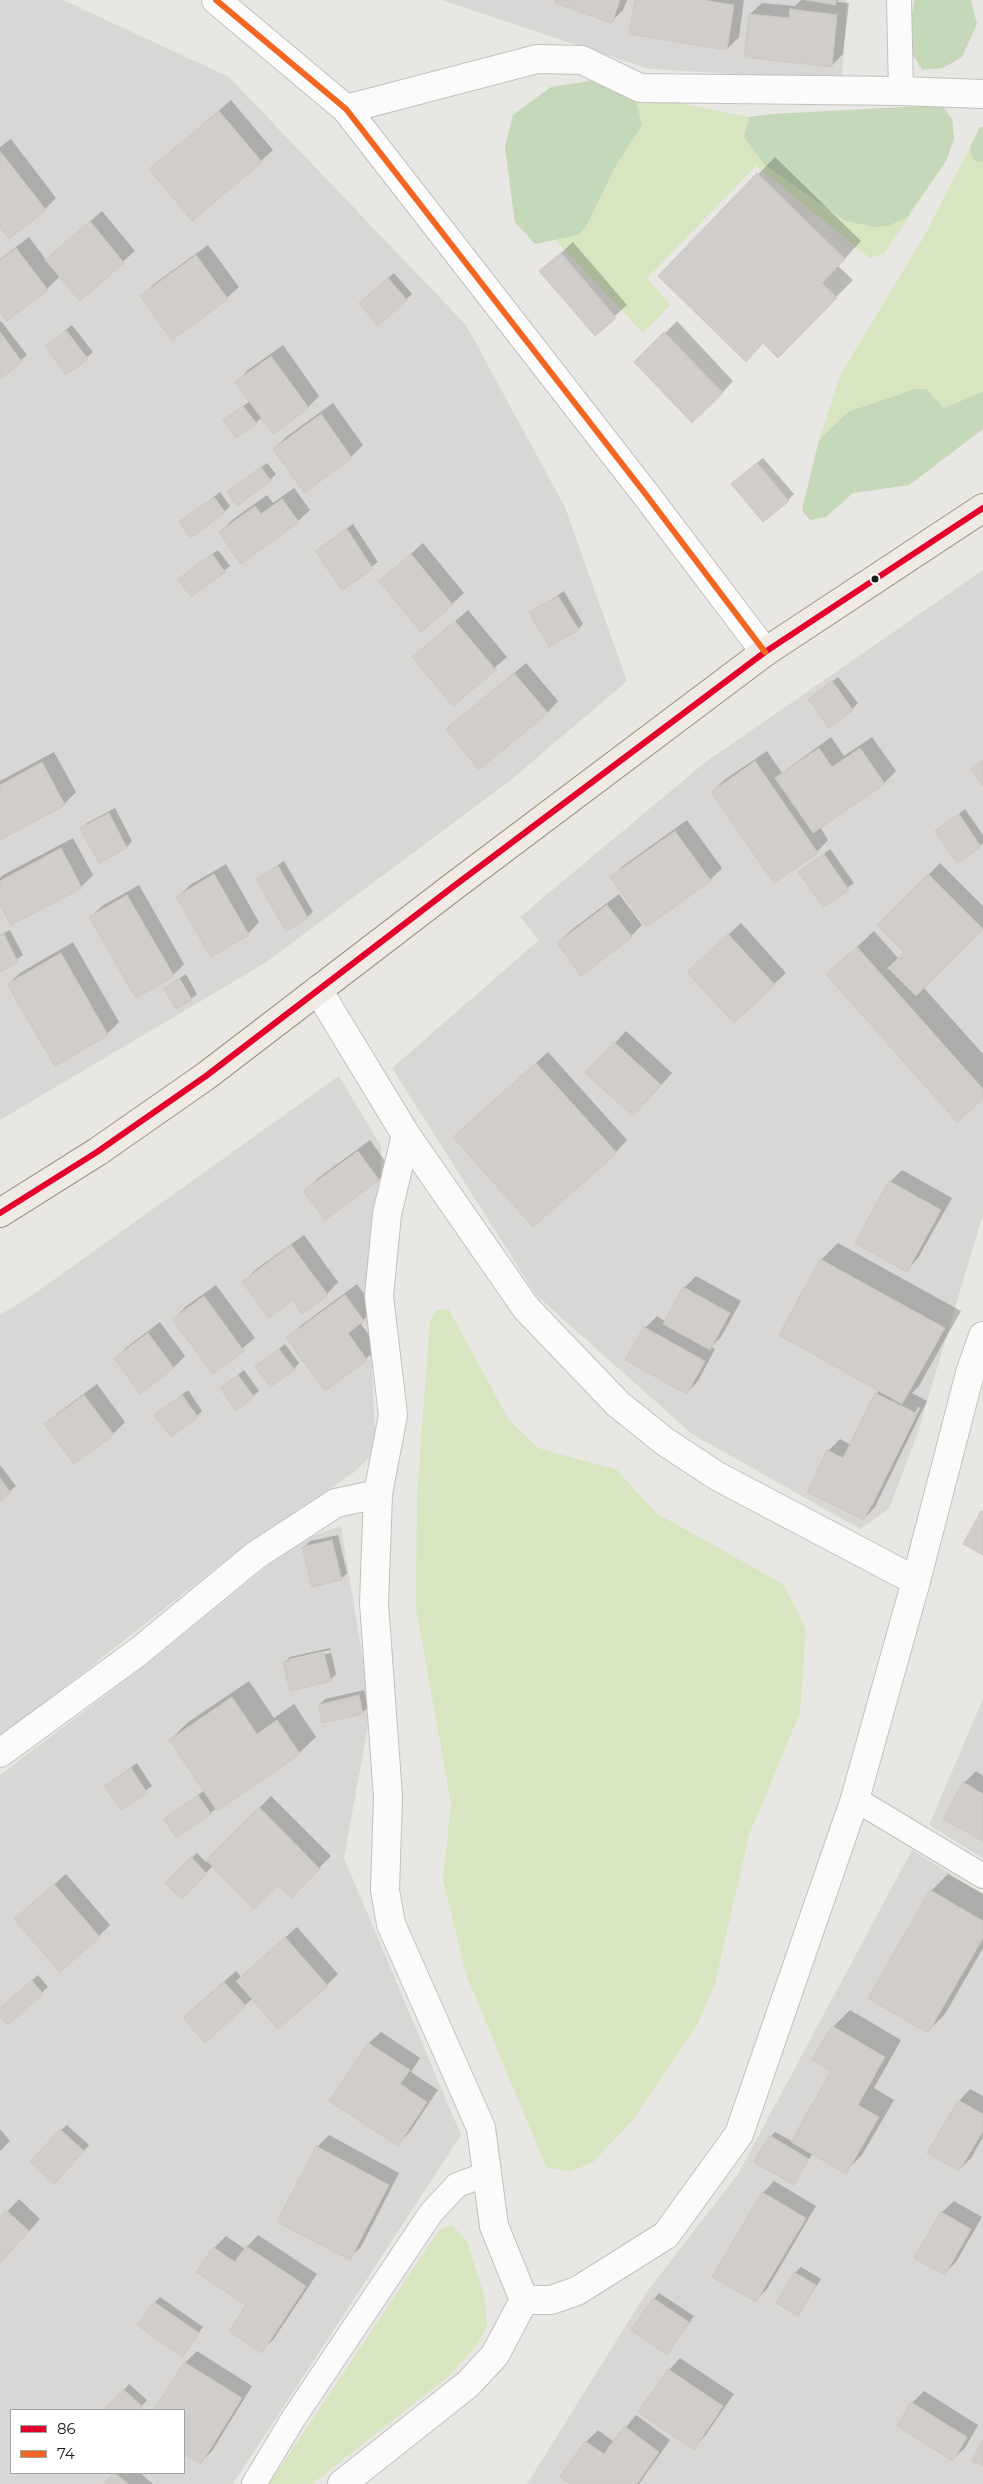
<!DOCTYPE html>
<style>
body{margin:0}
#map{position:relative;width:983px;height:2484px;overflow:hidden;background:#e9e7e3;font-family:Montserrat,sans-serif}
canvas{display:block}
.legend{position:absolute;left:10px;top:2409px;width:175px;height:65px;box-sizing:border-box;background:#fff;border:1px solid #a4a4a4;margin:0;padding:6px 9px;list-style:none;font-size:15px;color:#1b1b1b}
.legend li{display:flex;align-items:center;gap:10px;height:25px}
.legend b{width:25px;border:1px solid #a4a4a4}
</style>
<div id="map">
<canvas width="983" height="2484"></canvas>
<ul class="legend">
<li><b style="height:6px;background:#e4002b"></b>86</li>
<li><b style="height:6px;background:#f26522"></b>74</li>
</ul>
</div>
<script>
const context = document.querySelector('canvas').getContext('2d');
context.lineJoin = 'round';
function fill(path, color) {
  context.fillStyle = color;
  context.fill(path, 'evenodd');
}
function toPath(rows) {
  const path = new Path2D();
  for (const r of rows) {
    path.moveTo(r[0], r[1]);
    for (let i = 2; i < r.length; i += 2) path.lineTo(r[i], r[i + 1]);
  }
  return path;
}
function strokePath(path, color, width, dash) {
  context.strokeStyle = color;
  context.lineWidth = width;
  context.lineCap = dash ? 'butt' : 'round';
  context.setLineDash(dash || []);
  context.stroke(path);
}
const residential = toPath([
 [0,0,63,0,229,77,466,325,565,507,627,681,511,780,265,963,0,1120],
 [442,0,847,0,842,80,649,69],
 [983,570,983,1214,918,1432,889,1509,860,1529,692,1434,536,1295,392,1068,539,940,520,917,703,764],
 [339,1076,381,1146,381,1187,370,1327,376,1451,353,1473,236,1552,0,1738,0,1315,34,1294],
 [341,1526,371,1709,344,1858,461,2135,233,2484,0,2484,0,1775,156,1657,298,1541],
 [11,2410,184,2410,184,2473,11,2473],
 [983,1699,983,1858,929,1825],
 [912,1850,983,1894,983,2484,527,2484,646,2293,738,2174]
]);
const grass = toPath([
 [590,81,634,94,749,117,772,114,952,119,954,139,946,161,884,254,870,258,756,166,647,278,670,305,643,333,555,240,535,244,515,222,505,148,513,115,551,87],
 [980,127,983,127,983,429,909,485,853,493,826,517,810,520,802,510,819,440,840,375,925,235],
 [448,1308,509,1420,538,1448,617,1470,656,1513,783,1584,806,1629,800,1713,749,1835,715,1983,697,2025,632,2121,593,2162,570,2172,546,2167,466,1974,443,1880,451,1803,416,1608,417,1495,430,1320,436,1311],
 [452,2225,467,2241,485,2299,487,2326,478,2343,449,2376,312,2484,269,2484,439,2230]
]);
const forest = toPath([
 [914,0,971,0,977,24,962,57,943,68,922,70,911,51,909,40],
 [590,81,634,94,642,125,615,167,586,227,578,235,535,244,515,222,505,148,513,115,551,87],
 [942,105,952,119,954,139,946,161,906,218,888,226,873,227,844,220,765,165,744,137,749,117,772,114],
 [980,127,983,127,983,162,976,161,971,156,970,148],
 [915,389,926,389,944,408,983,392,983,429,909,485,853,493,826,517,810,520,802,510,819,440,848,412]
]);
const shadow = toPath([
 [557,0,627,0,623,10,611,22],
 [636,0,744,0,739,37,727,49],
 [801,0,839,0,837,2,849,3,843,54,831,66,750,14,762,3,795,6],
 [231,100,273,150,261,161,151,170],
 [11,139,56,198,45,209,0,226,0,147],
 [775,157,861,241,838,266,853,280,778,356,764,342,746,360,659,276],
 [102,211,135,251,80,299,60,276,47,289,7,319,0,309,0,259,29,237,46,260],
 [573,242,627,305,595,334,541,271],
 [208,245,239,287,227,298,142,296,154,284],
 [394,273,412,294,378,324,366,298],
 [1,321,27,355,0,377,0,322],
 [677,321,733,381,722,393,636,362],
 [72,325,93,352,67,374,46,346],
 [283,345,319,396,308,407,262,417,256,423,225,420,250,401,237,382,248,370],
 [333,403,363,445,351,457,304,491,274,449,286,437],
 [763,458,794,494,788,500,738,478],
 [267,463,276,474,270,480,228,492],
 [294,488,310,510,298,521,220,532,232,520,267,495,273,503],
 [220,492,230,506,225,511,187,517],
 [353,524,378,562,343,588,317,551],
 [423,543,464,593,452,604,381,581],
 [218,550,230,566,191,595,185,574],
 [564,591,583,624,578,629,531,613],
 [468,610,507,657,453,704,414,657],
 [526,663,558,701,547,713,448,729],
 [838,677,858,703,852,709,809,699],
 [831,737,844,756,872,737,896,771,884,783,820,827,828,840,817,852,712,792,724,780,767,751,782,773],
 [54,752,76,792,64,804,0,839,0,781],
 [115,808,132,841,127,847,99,861,82,828,87,823],
 [965,809,983,835,983,843,957,862,936,832],
 [687,820,722,868,710,880,612,878,623,866],
 [73,838,93,875,81,887,0,902,0,878,3,875],
 [830,849,854,883,823,906,800,872],
 [284,861,313,912,307,917,257,879],
 [940,863,983,906,983,928,923,987,983,1054,983,1097,828,974,874,931,898,958,905,952,879,925],
 [226,864,259,922,248,934,178,897,190,885],
 [139,885,184,964,173,975,91,917,102,906],
 [619,894,642,925,631,936,558,943,570,931],
 [741,923,786,973,734,1021,700,961],
 [10,930,23,955,0,970,0,935],
 [73,942,119,1022,107,1034,8,984,20,973],
 [186,974,197,994,191,999,165,988],
 [626,1031,672,1073,645,1103,615,1043],
 [548,1052,627,1140,616,1152,466,1126],
 [370,1140,390,1168,379,1179,326,1219,305,1191,317,1179],
 [902,1170,952,1198,918,1258,907,1270,890,1182],
 [304,1235,338,1282,327,1294,293,1298,244,1282,255,1270],
 [838,1243,961,1311,919,1386,912,1393,927,1401,875,1507,864,1519,828,1451,840,1439,851,1445,879,1390,821,1260],
 [918,1407,920,1408,872,1506,869,1506],
 [696,1276,741,1301,721,1337,711,1347,715,1349,698,1381,687,1393,645,1328,657,1316,666,1322,684,1288],
 [357,1284,375,1309,360,1323,378,1347,366,1359,325,1390,288,1339,299,1327],
 [216,1285,255,1338,213,1372,174,1319,185,1307],
 [160,1322,185,1356,173,1368,115,1358,127,1347],
 [285,1344,299,1363,294,1369,257,1366],
 [244,1370,259,1391,253,1396,221,1388],
 [97,1384,125,1422,113,1434,46,1424,58,1413],
 [188,1390,202,1411,197,1416,162,1410],
 [0,1465,16,1486,0,1500],
 [338,1535,347,1573,341,1579,304,1547,310,1541],
 [330,1648,336,1674,330,1680,284,1663,290,1657],
 [330,1650,331,1653,289,1662,289,1659],
 [249,1681,274,1718,294,1704,316,1737,299,1753,210,1813,165,1819,205,1790,170,1740,187,1723],
 [364,1690,368,1707,362,1713,319,1705,325,1699],
 [137,1763,152,1786,121,1809,105,1786],
 [976,1771,983,1776,983,1839,964,1783],
 [271,1796,331,1856,291,1896,278,1883,213,1866,182,1897,166,1883,197,1853,206,1862],
 [66,1874,110,1925,99,1936,15,1919],
 [948,1874,983,1894,983,1948,945,2014,928,2031,931,1891],
 [297,1927,338,1974,327,1985,253,1998,245,2005,196,2006,236,1971,241,1977],
 [38,1975,48,1987,8,2023,0,2014,0,2009],
 [850,2010,901,2040,874,2088,894,2100,862,2155,845,2172,813,2153,809,2159,771,2136,775,2132,792,2141,832,2071,833,2027],
 [381,2032,420,2058,411,2072,438,2090,409,2133,397,2145,331,2101,369,2043],
 [970,2089,983,2096,983,2137,971,2158,959,2170,959,2101],
 [67,2125,89,2145,60,2177,61,2130],
 [0,2129,10,2141,0,2151],
 [329,2135,399,2173,361,2247,349,2258,317,2147],
 [769,2138,808,2161,793,2183],
 [774,2181,816,2206,767,2289,755,2301,763,2193],
 [19,2199,40,2219,0,2263,0,2219],
 [954,2201,982,2217,956,2262,944,2274,916,2257,942,2212],
 [258,2235,317,2274,273,2340,261,2351,248,2305,198,2271,214,2248,226,2236,245,2249],
 [801,2267,821,2279,798,2314,795,2273],
 [659,2293,694,2316,667,2354,654,2299],
 [160,2297,203,2327,182,2355,154,2303],
 [197,2351,252,2386,212,2451,200,2463,184,2452,184,2410,156,2410,185,2363],
 [680,2358,734,2394,705,2436,694,2448,669,2370],
 [129,2384,147,2400,138,2410,106,2410],
 [924,2391,978,2425,965,2448,953,2459,912,2403],
 [636,2415,670,2440,639,2484,572,2484,562,2476,586,2442,598,2430,614,2442],
 [115,2473,140,2473,153,2484,105,2484]
]);
const building = toPath([
 [556,0,620,0,612,23,555,3,556,0],
 [635,0,703,0,734,5,727,50,629,34,635,0],
 [806,0,836,0,836,5,806,0],
 [790,9,837,15,832,67,744,57,749,14,789,18,790,9],
 [219,111,262,162,192,221,149,169,219,111],
 [0,151,46,210,9,239,0,228,0,151],
 [757,173,845,259,822,283,837,298,778,358,763,343,746,362,658,276,757,173],
 [90,221,124,263,80,301,45,260,90,221],
 [16,248,48,290,7,321,0,311,0,260,16,248],
 [561,253,616,318,595,336,539,271,561,253],
 [196,255,228,299,172,340,140,296,196,255],
 [388,278,407,300,378,326,359,303,388,278],
 [66,330,88,359,66,375,45,346,66,330],
 [0,332,22,362,0,379,0,332],
 [664,332,723,393,692,423,634,362,664,332],
 [271,356,309,408,273,434,235,382,271,356],
 [243,406,257,424,236,438,223,420,243,406],
 [321,414,352,458,304,493,273,449,321,414],
 [757,463,789,501,763,522,731,484,757,463],
 [261,467,271,481,237,506,227,492,261,467],
 [214,497,225,512,191,538,179,522,214,497],
 [282,499,299,522,241,564,219,532,255,506,261,514,282,499],
 [347,529,373,569,342,590,315,551,347,529],
 [212,554,225,572,191,597,178,579,212,554],
 [411,554,453,605,421,632,379,581,411,554],
 [558,596,579,630,549,647,529,612,558,596],
 [455,621,496,670,453,706,412,657,455,621],
 [514,673,548,713,479,770,446,729,514,673],
 [832,681,853,710,829,728,808,699,832,681],
 [819,748,832,767,860,748,885,784,813,833,775,778,819,748],
 [983,760,983,786,971,769,983,760],
 [755,761,818,853,774,883,711,792,755,761],
 [42,762,65,805,0,840,0,785,42,762],
 [109,813,127,848,99,863,80,828,109,813],
 [959,814,981,847,957,863,935,831,959,814],
 [675,831,711,881,646,927,610,877,675,831],
 [61,848,82,888,11,925,0,905,0,881,61,848],
 [824,854,849,890,823,907,798,872,824,854],
 [278,866,308,918,286,931,256,879,278,866],
 [214,874,249,935,211,957,176,897,214,874],
 [928,874,983,929,916,996,888,968,904,952,877,925,928,874],
 [127,895,174,976,136,998,89,917,127,895],
 [607,905,632,937,581,976,557,943,607,905],
 [4,934,18,962,0,972,0,936,4,934],
 [728,934,775,985,734,1023,687,972,728,934],
 [857,947,983,1089,983,1099,957,1122,826,974,857,947],
 [61,953,108,1035,55,1066,7,984,61,953],
 [180,979,192,1000,176,1009,164,988,180,979],
 [614,1042,661,1085,633,1116,585,1073,614,1042],
 [536,1063,617,1153,533,1227,453,1137,536,1063],
 [358,1151,379,1180,325,1220,303,1191,358,1151],
 [889,1181,941,1210,907,1272,855,1243,889,1181],
 [291,1245,328,1295,302,1314,292,1300,269,1318,242,1282,291,1245],
 [820,1259,945,1328,902,1404,779,1335,820,1259],
 [683,1287,730,1313,710,1350,663,1324,683,1287],
 [345,1295,364,1321,348,1333,367,1360,325,1391,286,1338,345,1295],
 [204,1296,244,1351,213,1374,172,1319,204,1296],
 [644,1327,705,1361,687,1394,625,1360,644,1327],
 [148,1333,174,1368,140,1394,114,1358,148,1333],
 [279,1349,295,1370,270,1387,255,1366,279,1349],
 [238,1375,254,1397,236,1411,220,1388,238,1375],
 [875,1393,916,1413,864,1520,807,1492,827,1450,843,1458,875,1393],
 [84,1395,114,1435,74,1464,44,1424,84,1395],
 [182,1395,198,1417,171,1437,154,1415,182,1395],
 [0,1478,11,1493,0,1501,0,1478],
 [981,1511,983,1512,983,1555,963,1544,981,1511],
 [332,1540,342,1580,312,1587,302,1547,332,1540],
 [324,1653,331,1681,290,1691,283,1662,324,1653],
 [359,1695,363,1714,322,1723,318,1705,359,1695],
 [232,1697,257,1734,277,1720,300,1754,217,1811,169,1740,232,1697],
 [131,1768,147,1793,121,1810,104,1786,131,1768],
 [963,1782,983,1794,983,1841,943,1819,963,1782],
 [198,1795,211,1814,176,1838,164,1819,198,1795],
 [259,1807,320,1869,291,1898,278,1885,254,1909,206,1860,259,1807],
 [191,1857,207,1874,182,1899,165,1883,191,1857],
 [54,1884,100,1937,60,1972,14,1919,54,1884],
 [930,1890,983,1921,983,1938,928,2033,868,1998,930,1890],
 [285,1937,328,1986,278,2029,236,1981,285,1937],
 [32,1980,43,1994,8,2025,0,2016,0,2008,32,1980],
 [224,1982,246,2006,205,2043,183,2018,224,1982],
 [832,2026,885,2057,858,2105,879,2117,846,2174,791,2142,831,2071,812,2060,832,2026],
 [368,2043,410,2070,400,2084,427,2102,398,2146,329,2101,368,2043],
 [958,2100,983,2114,983,2131,959,2171,927,2153,958,2100],
 [60,2129,84,2151,54,2184,30,2162,60,2129],
 [769,2136,808,2160,794,2185,754,2162,769,2136],
 [316,2146,389,2185,350,2260,277,2222,316,2146],
 [762,2192,806,2218,756,2302,712,2277,762,2192],
 [6,2210,29,2231,0,2263,0,2217,6,2210],
 [941,2212,971,2229,945,2275,914,2258,941,2212],
 [246,2246,306,2286,262,2353,229,2331,246,2305,196,2272,213,2247,235,2262,246,2246],
 [794,2272,816,2285,798,2316,776,2303,794,2272],
 [653,2298,689,2322,667,2355,631,2330,653,2298],
 [154,2302,199,2333,182,2357,137,2325,154,2302],
 [184,2362,242,2398,201,2464,184,2454,184,2410,154,2410,184,2362],
 [668,2369,723,2406,694,2450,638,2412,668,2369],
 [123,2389,142,2406,139,2410,104,2410,123,2389],
 [911,2402,967,2437,953,2461,897,2426,911,2402],
 [624,2426,659,2452,637,2484,570,2484,560,2477,585,2441,604,2454,624,2426],
 [983,2440,983,2466,972,2461,983,2440],
 [114,2473,115,2473,128,2484,104,2484,114,2473]
]);
const lane = toPath([
 [899,0,901,91],
 [855,1799,983,1876],
 [254,2484,293,2419,431,2213,457,2185,487,2174]
]);
const street = toPath([
 [216,0,346,109,647,496,765,652],
 [346,109,537,59,582,60,640,88,901,91,983,94],
 [318,990,406,1135,526,1308,618,1404,664,1441,717,1476,916,1581,855,1799,739,2134,666,2235,577,2291,551,2300,524,2300,495,2355,468,2384,342,2484],
 [406,1135,387,1214,379,1296,393,1415,378,1494,374,1603,388,1797,385,1890,391,1924,481,2128,494,2226,524,2300],
 [916,1581,970,1373,983,1336],
 [0,1753,138,1652,256,1555,336,1503,378,1494]
]);
const primary = toPath([
 [0,1213,97,1152,206,1076,454,886,765,652,983,508]
]);
const bus1 = toPath([
 [0,1213,97,1152,206,1076,454,886,765,652,983,508]
]);
const bus2 = toPath([
 [216,0,346,109,647,496,765,652]
]);
const markers = [
 [875,579,4.5,"#1b1b1b"]
];
fill(residential, '#d8d7d5');
fill(grass, '#d7e6c1');
fill(forest, '#c5d8b9');
fill(shadow, '#0003');
fill(building, '#d0cdca');
strokePath(building, '#ccc8c4', 1);
strokePath(lane, '#c2c1bf', 26);
strokePath(street, '#c2c1bf', 30);
strokePath(primary, '#9e9381', 30);
strokePath(lane, '#fcfbfb', 24);
strokePath(street, '#fcfbfb', 28);
strokePath(primary, '#efeae3', 28);
strokePath(bus1, '#e4002b', 6);
strokePath(bus2, '#f26522', 6);
for (const [x, y, r, color] of markers) {
  const dot = new Path2D();
  dot.arc(x, y, r, 0, 2 * Math.PI);
  context.fillStyle = color;
  context.fill(dot);
  strokePath(dot, '#fff', 2);
}
</script>
